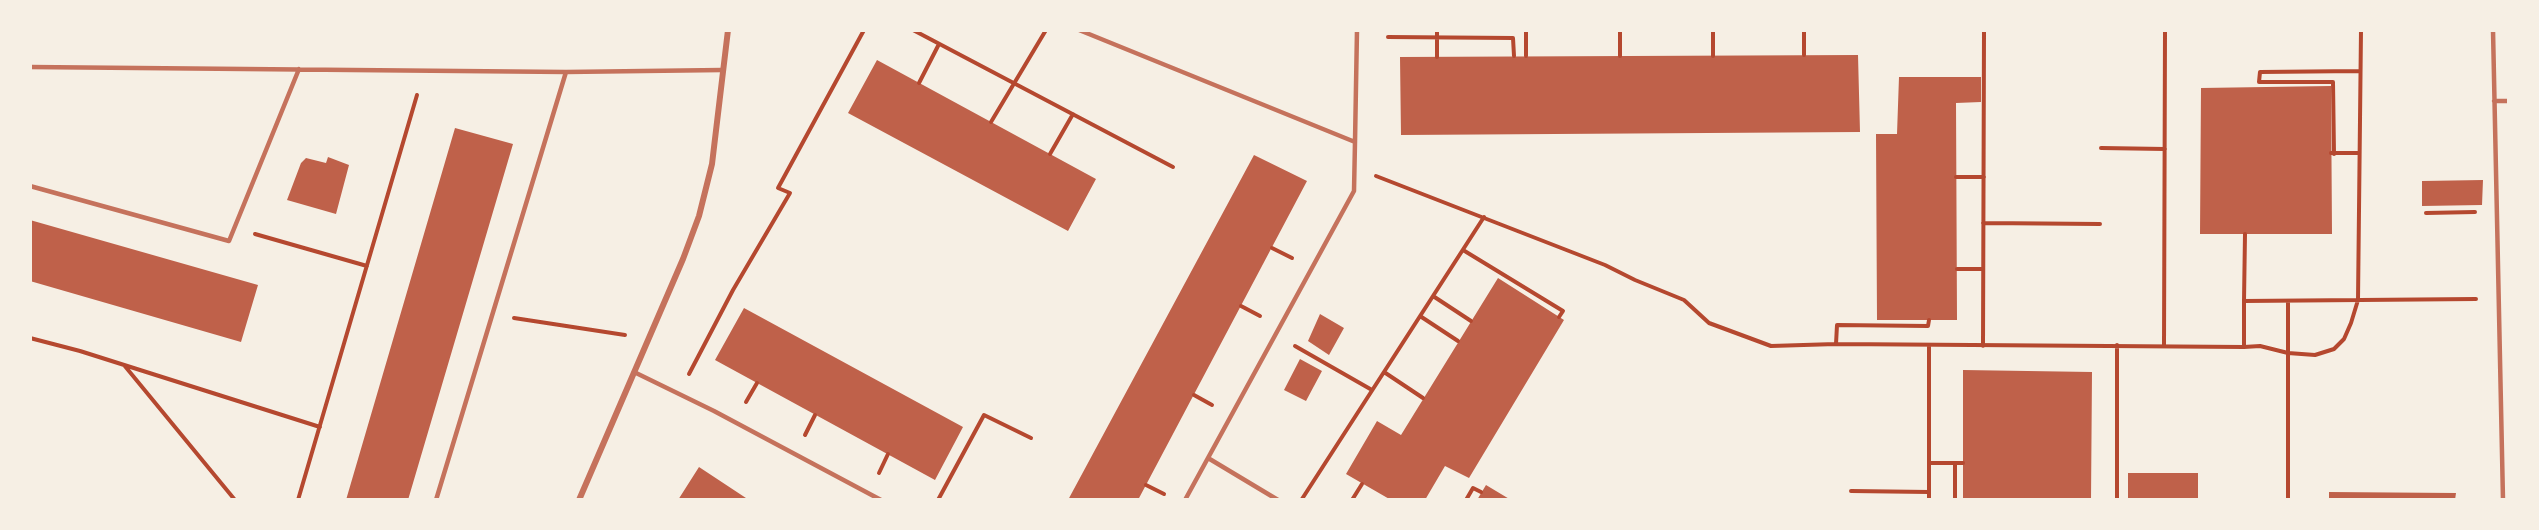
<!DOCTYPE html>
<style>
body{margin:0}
#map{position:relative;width:2539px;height:530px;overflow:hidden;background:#f6efe4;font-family:Poppins,sans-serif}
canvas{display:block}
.frame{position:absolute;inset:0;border:32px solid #f6efe4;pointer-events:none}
</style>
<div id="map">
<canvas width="2539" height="530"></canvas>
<div class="frame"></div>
</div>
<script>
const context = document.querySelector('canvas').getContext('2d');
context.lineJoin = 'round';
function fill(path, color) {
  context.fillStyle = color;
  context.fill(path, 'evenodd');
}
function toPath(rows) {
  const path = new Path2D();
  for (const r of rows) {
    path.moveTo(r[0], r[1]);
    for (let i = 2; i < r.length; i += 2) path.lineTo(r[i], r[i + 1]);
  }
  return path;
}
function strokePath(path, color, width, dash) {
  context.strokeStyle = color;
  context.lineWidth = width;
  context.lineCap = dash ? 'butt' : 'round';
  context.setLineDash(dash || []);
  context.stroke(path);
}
const building = toPath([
 [1858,55,1860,132,1401,135,1400,57],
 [877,60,1096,179,1068,231,848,113],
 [1899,77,1981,77,1981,102,1956,103,1957,320,1877,320,1876,134,1897,134],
 [2331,86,2332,234,2200,234,2201,88],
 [455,128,513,144,408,500,346,500],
 [1254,155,1307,181,1138,500,1068,500],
 [328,157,349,165,336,214,287,200,301,163,306,158,326,163],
 [2483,180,2482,205,2422,206,2422,181],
 [30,220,258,285,241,342,30,281],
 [1498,278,1564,320,1469,478,1445,466,1425,500,1391,500,1346,474,1377,421,1401,435],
 [744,308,963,427,935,480,715,360],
 [1320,314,1344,328,1329,355,1308,341],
 [1300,359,1322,371,1306,401,1284,390],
 [1963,370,2092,372,2091,500,1963,500],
 [699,467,749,500,678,500],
 [2128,473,2198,473,2198,500,2128,500],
 [1486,485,1511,500,1477,500],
 [2329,492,2456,493,2455,500,2329,500]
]);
const path = toPath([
 [913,30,1173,167],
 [1620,30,1620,56],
 [1388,37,1513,38,1514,56],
 [1804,55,1804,30],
 [1526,56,1526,30],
 [1713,56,1713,30],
 [1437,57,1437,30],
 [919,83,939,44],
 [991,122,1046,30],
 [2101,148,2165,149],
 [2331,153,2359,153],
 [1050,154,1073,114],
 [2334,154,2333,82,2259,82,2260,72,2360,71],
 [1376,176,1605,265,1635,280,1684,300,1709,323,1771,346,1836,344,2244,347,2244,301,2476,299],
 [1956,177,1984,177],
 [2426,213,2475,212],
 [1983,223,2100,224],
 [255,234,367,266],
 [1272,248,1292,258],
 [1463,250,1563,311,1559,317],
 [1957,269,1983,269],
 [1433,296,1471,321],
 [2244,301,2245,234],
 [1241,306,1260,316],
 [1420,316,1458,341],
 [514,318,625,335],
 [30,338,80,351,320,427],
 [1836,344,1837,325,1928,326,1929,320],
 [2117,345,2117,500],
 [1295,346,1372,390],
 [1929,346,1929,500],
 [1983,346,1984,30],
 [2164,346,2165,30],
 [2244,347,2260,346,2288,353,2315,355,2334,349,2344,339,2351,323,2358,300,2361,30],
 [124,365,235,500],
 [1384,372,1423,398],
 [689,374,733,290,790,193,778,188,864,30],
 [1194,395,1212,405],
 [746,402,757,383],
 [805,435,815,415],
 [1929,463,1963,463],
 [1955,463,1955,500],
 [879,473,888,454],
 [1146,485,1164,494],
 [1851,491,1929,492],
 [1302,499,1484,217],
 [298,500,417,95],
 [938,500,984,415,1031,438],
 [1352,500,1362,484],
 [1466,500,1473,488,1481,492],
 [2288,500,2288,301]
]);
const service = toPath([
 [1079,30,1355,142,1354,191,1185,500],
 [2493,30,2503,500],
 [30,67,566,72,722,70],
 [2494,101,2509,101],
 [1355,142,1357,30],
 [30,186,229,241,299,69],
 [634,372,714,411,881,500],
 [1208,458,1278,500],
 [436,500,566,72]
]);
const minor = toPath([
 [579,500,683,259,699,216,712,164,728,30]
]);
fill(building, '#bf614a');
strokePath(path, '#b5482f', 4);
strokePath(service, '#c5725c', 4.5);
strokePath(minor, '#c5725c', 6);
</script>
